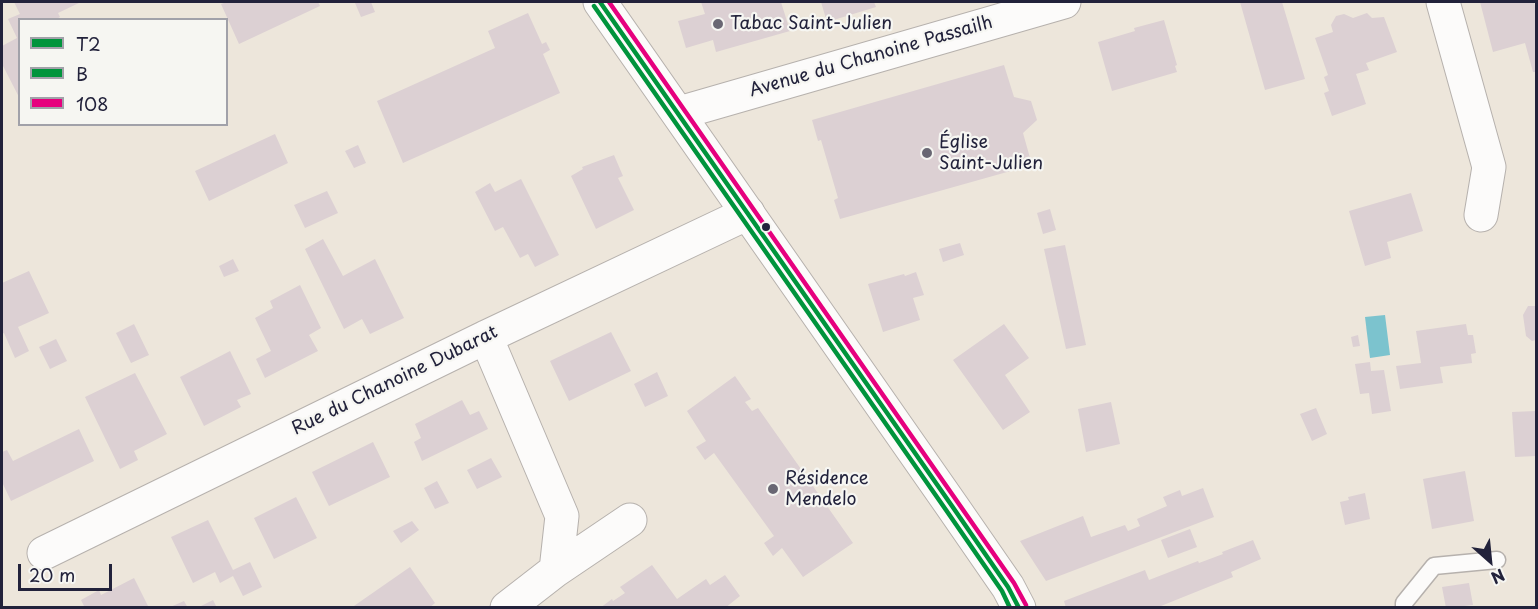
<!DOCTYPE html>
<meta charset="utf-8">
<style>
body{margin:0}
#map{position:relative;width:1538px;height:609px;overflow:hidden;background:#ede6db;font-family:"Playpen Sans",sans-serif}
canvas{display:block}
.frame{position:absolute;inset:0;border:3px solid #22223b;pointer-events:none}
.legend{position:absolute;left:18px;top:18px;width:210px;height:108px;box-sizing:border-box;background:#f6f6f2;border:2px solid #a1a1a9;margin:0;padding:8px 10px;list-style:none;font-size:18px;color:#22223b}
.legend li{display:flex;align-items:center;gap:12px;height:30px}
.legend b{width:30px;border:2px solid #a1a1a9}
.north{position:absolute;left:1460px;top:531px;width:60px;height:60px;-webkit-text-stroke:4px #f6f6f2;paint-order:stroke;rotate:153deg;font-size:16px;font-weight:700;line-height:24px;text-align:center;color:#22223b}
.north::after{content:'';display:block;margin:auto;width:21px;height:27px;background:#22223b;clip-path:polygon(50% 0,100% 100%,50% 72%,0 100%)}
.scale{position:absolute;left:18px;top:564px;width:94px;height:27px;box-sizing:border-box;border:3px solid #22223b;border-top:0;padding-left:8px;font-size:18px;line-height:21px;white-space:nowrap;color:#22223b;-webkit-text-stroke:4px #f6f6f2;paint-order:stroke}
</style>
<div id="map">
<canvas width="1538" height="609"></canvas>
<div class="frame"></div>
<ul class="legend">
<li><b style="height:8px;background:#00943c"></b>T2</li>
<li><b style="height:8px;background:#00943c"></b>B</li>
<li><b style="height:8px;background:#e6007e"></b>108</li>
</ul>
<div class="north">N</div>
<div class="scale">20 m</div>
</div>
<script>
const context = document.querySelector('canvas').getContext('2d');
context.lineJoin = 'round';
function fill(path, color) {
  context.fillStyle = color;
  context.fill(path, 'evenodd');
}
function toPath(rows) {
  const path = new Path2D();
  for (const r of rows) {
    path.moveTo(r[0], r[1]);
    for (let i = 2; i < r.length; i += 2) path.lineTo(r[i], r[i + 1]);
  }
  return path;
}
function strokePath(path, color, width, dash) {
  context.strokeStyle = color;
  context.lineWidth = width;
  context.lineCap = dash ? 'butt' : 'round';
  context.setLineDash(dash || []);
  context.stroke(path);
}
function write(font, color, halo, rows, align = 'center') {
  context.font = font + ' "Playpen Sans",sans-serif';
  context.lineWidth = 4.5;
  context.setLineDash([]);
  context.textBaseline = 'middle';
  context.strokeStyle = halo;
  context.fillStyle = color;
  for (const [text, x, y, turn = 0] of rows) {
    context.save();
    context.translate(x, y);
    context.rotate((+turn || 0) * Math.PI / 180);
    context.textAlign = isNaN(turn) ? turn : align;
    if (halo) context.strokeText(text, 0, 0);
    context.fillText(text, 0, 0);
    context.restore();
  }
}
const water = toPath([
 [1385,315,1390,355,1370,358,1365,317]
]);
const building = toPath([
 [14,2,81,2,58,13,60,17,55,20,20,20,20,99,2,64,2,46,17,38,8,19,20,14],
 [227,2,318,2,320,6,239,44,221,4],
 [359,2,371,2,375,12,361,17,355,3],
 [701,2,781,2,790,31,716,52,713,40,686,48,678,21,705,14],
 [821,2,874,2,876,7,827,22],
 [1240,2,1282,2,1305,79,1265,90],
 [1480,2,1534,2,1536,10,1536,72,1533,72,1525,43,1493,52],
 [528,13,542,44,546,42,550,50,543,54,560,93,403,163,377,101,495,48,488,31],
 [1367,13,1372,18,1384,17,1397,52,1366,63,1369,70,1356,74,1366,104,1332,116,1324,93,1329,91,1324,77,1328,75,1315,38,1333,32,1331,25,1336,16,1344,14,1353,18],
 [1164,20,1177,65,1175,66,1177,72,1112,91,1098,42,1135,31,1134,28],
 [1004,65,1014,97,1031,101,1037,120,1023,133,1032,165,840,219,834,200,838,198,821,140,818,141,812,120],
 [275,134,288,163,209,201,195,171],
 [358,145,366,163,354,168,345,151],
 [614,155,623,176,618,178,634,210,596,229,571,176,583,169,582,167],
 [521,179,559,255,535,267,528,254,520,258,503,227,495,231,475,192,490,183,495,192],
 [327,191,338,213,305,228,294,205],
 [1411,193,1423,231,1387,242,1391,258,1365,266,1349,211],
 [1050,209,1056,230,1043,234,1037,213],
 [323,239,343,276,375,259,404,318,370,334,362,319,344,329,305,249],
 [960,243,964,255,943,262,939,249],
 [1065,245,1086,345,1066,349,1044,249],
 [233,259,239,271,224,277,219,266],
 [29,271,49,313,18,327,29,351,15,358,4,333,2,334,2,283],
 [916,272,924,295,913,298,920,320,883,332,868,284,904,274,905,276],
 [300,285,321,328,309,335,318,351,265,378,256,359,271,351,255,318,273,308,270,301],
 [1528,306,1536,306,1536,340,1532,341,1526,336,1523,315],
 [134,324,149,355,131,363,116,333],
 [1004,324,1029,358,1005,375,1030,412,1003,430,953,360],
 [1466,324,1468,335,1473,335,1476,353,1471,354,1472,363,1440,367,1443,383,1400,389,1396,366,1421,363,1416,331],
 [611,332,631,371,569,401,550,361],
 [1358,335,1360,346,1353,347,1351,337],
 [56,339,67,361,50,369,39,347],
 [230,351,251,394,237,400,241,407,204,426,180,377],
 [1370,362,1371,371,1384,370,1391,411,1372,414,1369,393,1360,394,1355,364],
 [657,372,668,396,645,407,634,384],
 [135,373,167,434,134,451,138,460,120,469,85,397],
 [735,376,751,399,745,402,752,411,758,408,853,543,803,577,782,548,773,556,764,543,774,536,714,453,705,460,696,447,706,441,687,411],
 [462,400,470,415,479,411,488,429,422,461,414,442,421,438,415,424],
 [1111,402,1120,444,1086,452,1078,409],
 [1316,408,1327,434,1312,441,1300,414],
 [1536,411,1536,456,1515,457,1512,412],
 [79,429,94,461,11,501,2,482,2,452,7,450,13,461],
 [373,442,390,477,329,506,312,472],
 [491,458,502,477,477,489,467,470],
 [1465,471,1474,521,1432,529,1423,479],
 [437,481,449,503,435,509,424,488],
 [1203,488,1214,517,1046,581,1020,541,1083,516,1091,537,1125,525,1128,531,1140,526,1137,519,1167,506,1163,497,1180,490,1182,496],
 [1365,493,1370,519,1345,525,1340,502,1349,500,1348,497],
 [296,497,317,538,274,559,254,518],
 [208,520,233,570,250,562,262,587,243,596,233,576,220,583,215,572,193,583,171,537],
 [412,521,419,530,401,543,393,531],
 [1190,529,1197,547,1168,558,1161,540],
 [1253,540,1261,559,1231,572,1233,577,1156,608,1066,608,1064,601,1145,570,1149,580,1198,561,1199,563,1223,554,1222,552],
 [652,565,677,599,706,579,710,585,725,575,740,596,725,608,600,608,612,599,613,601,625,593,620,587],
 [410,567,435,603,429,608,351,608],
 [134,578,149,608,85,608,81,600,99,590,101,595],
 [1469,583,1473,605,1446,608,1442,587],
 [213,600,217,608,197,608],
 [184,601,188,608,168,608]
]);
const lane = toPath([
 [1404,608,1404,603,1434,566,1497,560]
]);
const street = toPath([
 [1443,2,1489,167,1481,215],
 [679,113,1064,2],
 [486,337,562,516,556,570,507,608],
 [44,553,486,337,748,213],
 [556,570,630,520]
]);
const secondary = toPath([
 [600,2,952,506,1008,587,1019,608]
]);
const bus1 = toPath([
 [600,2,952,506,1008,587,1019,608]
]);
const bus2 = toPath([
 [594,6,946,510,1002,591,1010,608]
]);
const bus3 = toPath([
 [609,2,1014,583,1026,605]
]);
const markers = [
 [718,24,6,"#696773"],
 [927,153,6,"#696773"],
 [766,227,5,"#22223b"],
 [773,489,6,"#696773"]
];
const poiNames = [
 ["Tabac Saint-Julien",730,24],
 ["Église",939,143],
 ["Saint-Julien",939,164],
 ["Résidence",785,479],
 ["Mendelo",785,500]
];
const streetNames = [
 ["Avenue du Chanoine Passailh",871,57,-16],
 ["Rue du Chanoine Dubarat",395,381,-26]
];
fill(water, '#7cc3ce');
fill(building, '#dcd0d3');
strokePath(lane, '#b6b1ad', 19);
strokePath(street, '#b6b1ad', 35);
strokePath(secondary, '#b6b1ad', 35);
strokePath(lane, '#fcfbfa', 16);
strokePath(street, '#fcfbfa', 33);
strokePath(secondary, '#fcfbfa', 33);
strokePath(bus1, '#00943c', 4.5);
strokePath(bus2, '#00943c', 4.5);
strokePath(bus3, '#e6007e', 4.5);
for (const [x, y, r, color] of markers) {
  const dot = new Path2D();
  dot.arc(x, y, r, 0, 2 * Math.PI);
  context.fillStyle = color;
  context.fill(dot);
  strokePath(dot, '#f6f6f2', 2);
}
write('18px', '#22223b', '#f6f6f2', poiNames, 'left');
write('18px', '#22223b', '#f6f6f2', streetNames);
</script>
